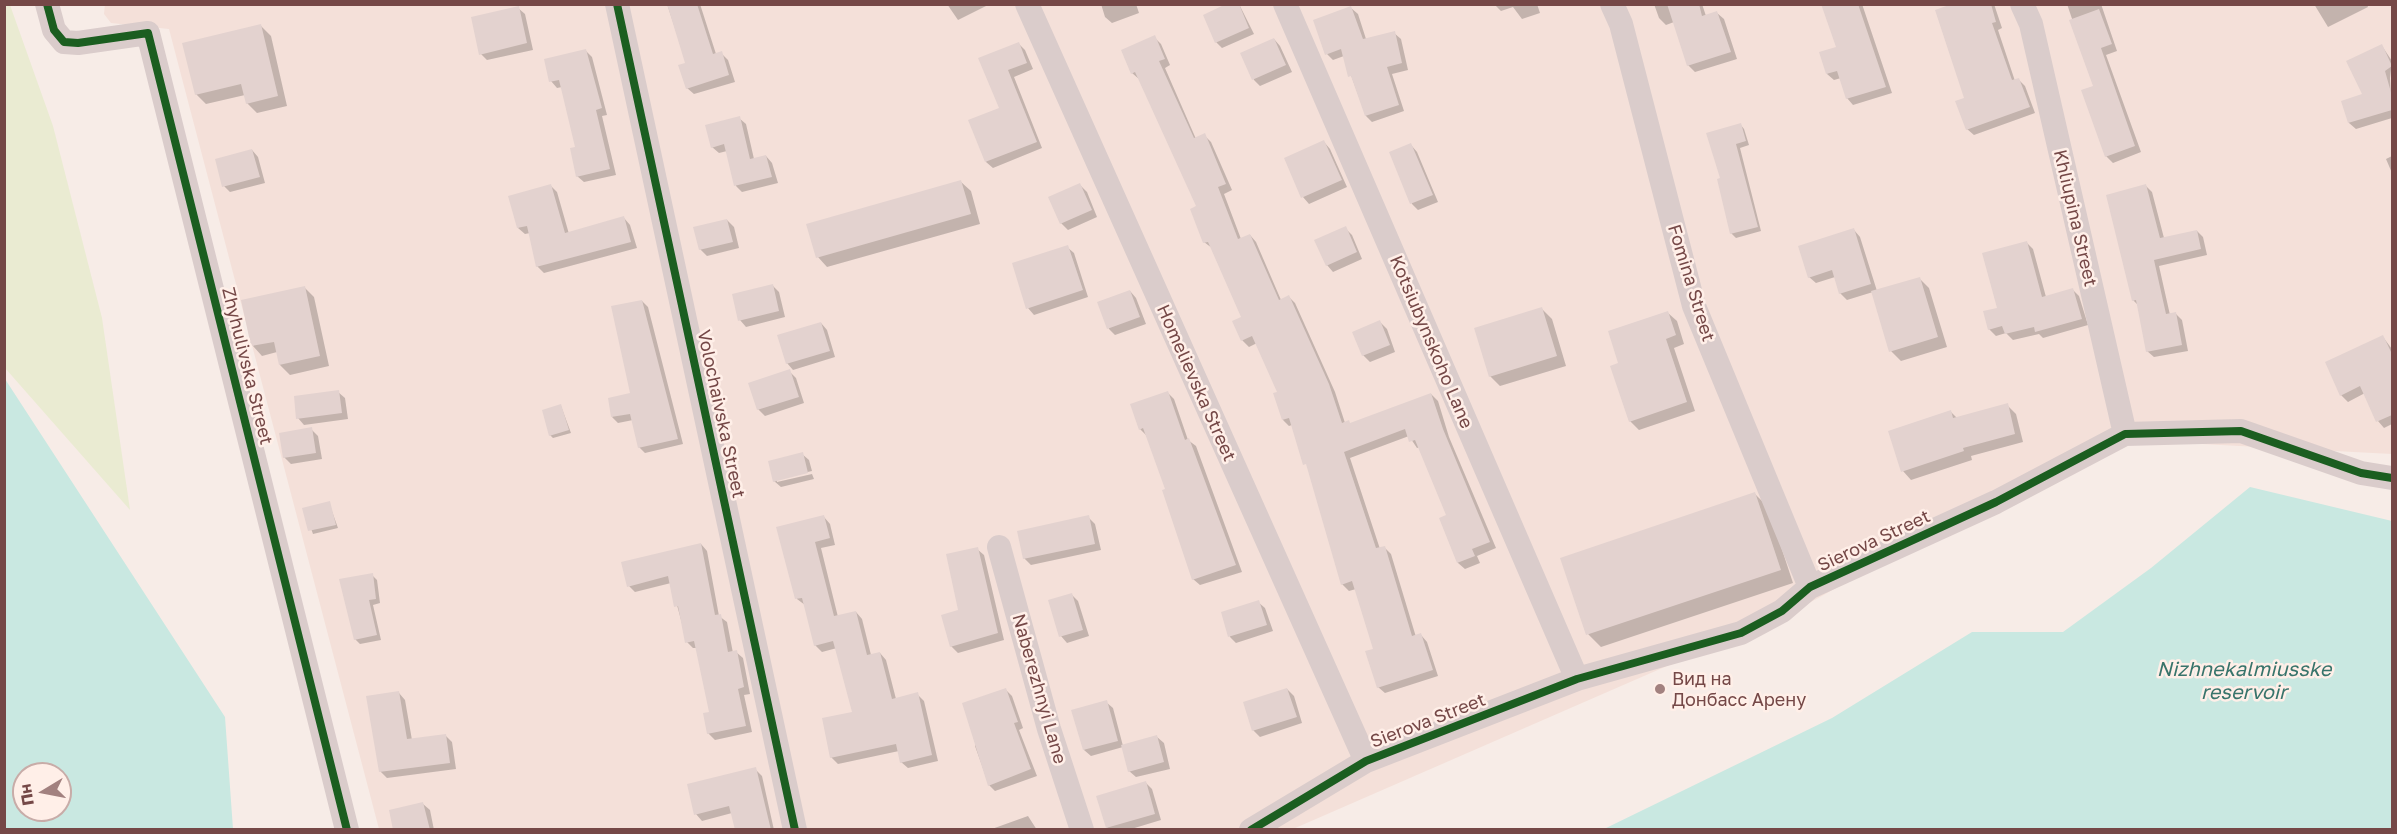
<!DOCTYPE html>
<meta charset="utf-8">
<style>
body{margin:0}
#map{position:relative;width:2397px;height:834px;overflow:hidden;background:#f7ece7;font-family:"Golos Text",sans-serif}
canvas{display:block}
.frame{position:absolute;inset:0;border:6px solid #754847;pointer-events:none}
.north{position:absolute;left:12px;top:762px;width:60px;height:60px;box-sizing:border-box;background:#ffefe8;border:2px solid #c8aca8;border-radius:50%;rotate:260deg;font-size:16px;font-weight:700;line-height:24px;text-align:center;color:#754847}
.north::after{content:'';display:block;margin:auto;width:21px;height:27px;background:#a2817f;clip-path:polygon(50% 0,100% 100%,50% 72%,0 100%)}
</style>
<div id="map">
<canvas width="2397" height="834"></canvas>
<div class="frame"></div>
<div class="north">Пн</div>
</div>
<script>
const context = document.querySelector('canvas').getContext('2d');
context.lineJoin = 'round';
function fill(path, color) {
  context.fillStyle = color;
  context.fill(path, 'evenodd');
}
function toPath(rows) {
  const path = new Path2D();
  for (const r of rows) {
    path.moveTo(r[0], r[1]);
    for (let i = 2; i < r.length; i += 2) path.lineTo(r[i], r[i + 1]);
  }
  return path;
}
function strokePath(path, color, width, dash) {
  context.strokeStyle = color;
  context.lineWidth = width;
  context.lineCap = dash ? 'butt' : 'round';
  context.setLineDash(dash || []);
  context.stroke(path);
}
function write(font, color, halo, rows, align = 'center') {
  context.font = font + ' "Golos Text",sans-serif';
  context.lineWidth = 5;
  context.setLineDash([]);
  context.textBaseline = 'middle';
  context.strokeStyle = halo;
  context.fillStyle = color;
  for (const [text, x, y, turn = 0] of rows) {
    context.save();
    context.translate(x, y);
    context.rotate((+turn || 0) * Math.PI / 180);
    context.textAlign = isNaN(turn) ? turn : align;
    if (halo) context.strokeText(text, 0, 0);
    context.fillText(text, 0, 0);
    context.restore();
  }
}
const residential = toPath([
 [105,4,2392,5,2392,454,2106,439,1800,608,1293,829,379,829,169,29,111,23,104,14]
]);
const green = toPath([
 [4,5,10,5,53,126,102,318,130,510,5,368]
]);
const water = toPath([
 [5,379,225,717,233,829,5,829],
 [24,774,60,774,60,810,24,810],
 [2250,487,2392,521,2392,829,1604,829,1832,718,1972,632,2063,632,2151,568]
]);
const shadow = toPath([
 [667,4,700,4,716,54,721,53,728,60,735,82,694,94,687,88,687,64],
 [947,4,990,4,958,20],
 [1101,4,1136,4,1139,13,1112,23,1105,17],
 [1239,4,1254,34,1222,48,1216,42],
 [1494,4,1537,4,1540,13,1522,19,1513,7,1501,11],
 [1654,4,1702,4,1706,16,1717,13,1724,19,1737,59,1695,72,1688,65,1674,22,1666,25,1659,18],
 [1822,4,1862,4,1892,93,1853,105,1847,98,1841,78,1834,80,1827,74,1838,48],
 [1957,4,1994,4,2002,28,1998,30,2015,81,2019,80,2025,86,2035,113,1974,135,1967,129],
 [2067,4,2101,4,2117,51,2106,55,2141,152,2113,163,2106,156,2095,87],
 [2314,4,2367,4,2368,7,2328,27],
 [518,8,525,14,533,50,487,60,481,54],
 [1351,8,1358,14,1366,39,1394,33,1401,39,1408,70,1392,74,1404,111,1372,122,1366,116,1344,56,1333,60,1327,54],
 [261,26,271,36,287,106,257,113,247,103,245,95,206,104,196,94],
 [1154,37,1161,44,1170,65,1165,68,1196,139,1204,135,1211,142,1232,190,1224,194,1241,239,1250,235,1256,242,1281,300,1289,297,1295,303,1335,392,1345,423,1351,424,1431,394,1438,401,1449,437,1496,548,1477,556,1480,563,1465,569,1458,563,1441,519,1448,516,1420,447,1417,448,1409,436,1350,458,1380,549,1384,547,1391,554,1416,637,1421,635,1427,642,1438,676,1385,693,1378,687,1375,650,1356,589,1349,591,1342,584,1308,467,1292,425,1289,426,1283,420,1279,393,1257,343,1249,347,1242,340,1243,318,1212,248,1204,242,1198,207,1139,79,1132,73],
 [1274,39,1280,46,1292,72,1260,86,1254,80,1242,53],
 [1018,43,1025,50,1033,69,1014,77,1042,148,993,168,986,162,1001,109,980,59],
 [2382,46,2392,61,2390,78,2392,118,2356,129,2349,123,2343,102,2364,95],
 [586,51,592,57,607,115,602,116,616,175,584,182,577,176,577,148,562,87,557,88,551,81],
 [739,118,746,124,754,159,766,156,772,163,778,183,742,192,736,186,727,151,719,153,712,147],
 [1740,124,1744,129,1749,145,1740,148,1761,231,1736,238,1731,233,1722,179],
 [1324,142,1330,149,1347,187,1309,204,1303,197],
 [1411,145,1417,152,1438,202,1418,210,1412,204,1391,153],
 [252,150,258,157,265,183,230,192,224,186],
 [2392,156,2392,173,2386,159],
 [961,182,971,191,980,224,827,267,818,257],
 [1080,185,1087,192,1097,217,1068,230,1061,223],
 [551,186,557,192,569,234,624,218,630,225,637,248,544,273,537,266,530,233,525,234,518,228],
 [2146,186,2152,192,2164,238,2197,231,2203,237,2207,255,2159,266,2170,315,2176,314,2182,320,2188,351,2154,357,2147,351,2139,306,2133,300],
 [727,220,734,227,739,248,707,256,700,249],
 [1345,228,1352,235,1362,259,1333,272,1327,265],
 [1854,230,1860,237,1877,291,1919,278,1929,288,1947,347,1901,361,1891,351,1873,292,1847,300,1840,293,1835,277,1816,283,1809,277],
 [2027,243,2033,249,2046,297,2073,290,2079,296,2088,325,2043,338,2039,334,2013,340,2006,333,1996,336,1989,329],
 [1067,247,1074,253,1088,297,1034,315,1028,308],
 [773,286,779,292,785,317,746,327,740,320],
 [304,287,314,297,329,366,290,375,280,365,277,352,262,356,253,346],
 [1130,291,1136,298,1146,324,1115,335,1109,329,1099,302],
 [642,301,648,307,683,444,645,453,639,447,633,420,618,423,612,417,632,395],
 [1542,309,1552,319,1566,366,1500,386,1490,376],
 [1668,313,1677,321,1684,344,1674,348,1695,411,1639,430,1630,421,1620,364],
 [1380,322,1387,329,1395,352,1370,362,1363,355],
 [821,323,827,330,835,357,793,370,787,363],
 [2383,337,2392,349,2392,424,2384,428,2378,421,2365,393,2348,402,2341,395],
 [789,371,796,378,804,403,765,416,758,409],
 [338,392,345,398,348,419,304,425,298,418],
 [1167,392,1174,399,1188,440,1196,446,1242,572,1200,585,1193,579,1167,490,1147,436,1140,429],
 [2007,405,2016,414,2023,442,1971,456,1972,460,1911,480,1903,471,1951,412,1957,418],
 [561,406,571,433,553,438,550,435],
 [311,429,318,436,322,459,291,464,284,457],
 [802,454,809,460,812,471,777,479,777,482,812,474,814,479,781,487,774,481],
 [1755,494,1768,507,1793,583,1601,647,1588,634],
 [329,503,338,528,313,534,304,509],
 [824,517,830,524,835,545,821,548,838,617,856,612,862,619,871,655,880,653,886,660,896,699,917,694,924,701,938,761,908,768,901,762,899,751,838,764,831,757,854,713,837,648,822,652,815,645,805,605,797,599,778,528],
 [1088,517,1095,524,1101,550,1031,565,1024,558],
 [701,544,707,551,719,616,727,622,733,653,736,652,743,658,750,694,744,695,752,732,715,740,708,733,710,713,697,648,693,648,687,642,671,583,635,592,629,586],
 [977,549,984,555,1004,640,958,653,951,646],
 [372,575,377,580,380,603,373,605,381,640,360,644,355,639],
 [1072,595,1078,601,1089,636,1067,643,1061,636],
 [1258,602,1265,608,1273,631,1236,643,1230,637,1222,613],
 [1287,689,1294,696,1302,723,1260,737,1253,730],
 [1006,690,1012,696,1023,728,1019,730,1037,776,995,791,989,785,975,746],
 [399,693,405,700,412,740,445,735,452,742,456,769,387,778,380,771],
 [1106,702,1113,708,1123,746,1157,737,1164,743,1170,769,1136,777,1129,771,1123,747,1091,756,1084,750],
 [755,769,762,776,774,830,737,830,732,813,702,821,696,814],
 [1146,783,1152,789,1161,820,1128,830,1109,830,1107,827],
 [423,804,430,810,434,830,395,830],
 [1028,816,1037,830,989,830]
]);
const building = toPath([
 [667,4,697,4,713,54,722,51,729,75,686,89,678,65,685,63],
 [1226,4,1239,4,1249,28,1215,43,1203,15],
 [1667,4,1699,4,1702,16,1717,11,1731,52,1687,66],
 [1821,4,1858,4,1886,87,1846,99,1837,71,1826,74,1819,52,1836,47],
 [1952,4,1991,4,1996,22,1992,23,2012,80,2019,78,2030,107,1966,130,1955,101,1964,98,1935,10],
 [519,6,527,43,479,55,471,17],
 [1351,6,1363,39,1395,31,1402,63,1387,67,1399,105,1365,116,1351,76,1348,77,1341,49,1325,55,1313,20],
 [2099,9,2112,44,2101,48,2135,146,2105,157,2081,90,2093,86,2069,20],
 [261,24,278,96,246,104,241,84,195,95,182,43],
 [1155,35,1165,59,1159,61,1194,138,1205,133,1226,184,1218,187,1238,239,1250,234,1279,300,1289,295,1329,384,1342,423,1349,420,1350,423,1431,393,1443,429,1490,542,1472,549,1475,556,1457,563,1439,518,1446,515,1415,440,1409,442,1405,429,1344,452,1376,548,1385,546,1412,636,1421,633,1433,670,1377,688,1365,651,1373,649,1352,581,1341,585,1306,464,1303,465,1289,418,1282,420,1273,393,1277,392,1252,336,1241,341,1232,321,1241,317,1208,242,1203,243,1190,209,1196,206,1135,72,1131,74,1121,50],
 [1274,38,1286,65,1252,80,1240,53],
 [1019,42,1027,63,1008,70,1037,142,985,162,968,120,999,108,978,58],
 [2382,44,2392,66,2385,71,2392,96,2392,110,2348,123,2341,101,2362,94,2346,61],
 [586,49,602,108,596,110,610,169,576,177,570,148,575,147,559,80,549,82,544,59],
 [740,116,750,159,766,155,772,177,734,186,724,144,711,148,705,125],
 [1741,123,1746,141,1736,144,1758,227,1730,234,1717,179,1720,178,1706,133],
 [1324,140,1342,180,1301,198,1284,158],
 [1411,143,1433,195,1410,204,1389,152],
 [252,149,260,177,222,187,215,159],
 [961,180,971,214,816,258,806,224],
 [1080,183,1092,210,1060,224,1048,197],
 [551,184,565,233,624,216,631,242,536,267,527,226,517,228,508,196],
 [2146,184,2160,238,2197,230,2201,249,2154,260,2166,314,2176,312,2182,345,2146,352,2136,300,2132,301,2106,195],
 [727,219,733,242,699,250,693,227],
 [1346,226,1357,252,1326,266,1314,240],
 [1854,228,1871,284,1839,294,1832,270,1808,278,1798,246],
 [2027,241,2042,297,2073,288,2082,319,2035,332,2034,327,2005,334,2002,326,1988,330,1983,311,1997,308,1982,253],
 [1068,245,1083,290,1026,309,1012,263],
 [1920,277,1938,337,1889,352,1871,291],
 [773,284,779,311,738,321,732,294],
 [305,286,320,356,279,365,274,342,251,346,241,300],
 [1130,290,1140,317,1107,329,1097,302],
 [642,300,678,439,638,448,630,414,611,417,608,398,630,393,611,306],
 [1542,307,1557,356,1489,377,1474,328],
 [1668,311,1676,335,1666,339,1687,402,1629,422,1610,366,1618,363,1608,331],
 [1380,320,1390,345,1362,356,1352,332],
 [821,322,830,351,786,364,777,335],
 [2383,335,2392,354,2392,415,2376,422,2360,386,2340,396,2325,362],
 [790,369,799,397,757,410,748,383],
 [339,390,342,413,296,419,294,396],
 [1168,391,1185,440,1189,438,1236,565,1192,580,1162,490,1165,489,1143,428,1139,430,1130,404],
 [2008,403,2015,434,1963,448,1964,451,1901,472,1888,431,1951,410,1953,418],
 [561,404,569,430,549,436,542,410],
 [312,427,316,453,283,458,279,433],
 [803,452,808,473,773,482,768,461],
 [1755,492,1781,570,1586,635,1560,558],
 [330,501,336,525,308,531,302,508],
 [824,515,830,538,815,542,834,616,856,611,867,655,880,652,892,699,918,692,932,755,900,763,896,744,830,758,822,718,852,712,833,641,814,646,802,598,795,599,776,527],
 [1089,515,1095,544,1023,559,1017,531],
 [701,543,715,615,721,614,728,652,737,650,744,687,738,689,746,726,707,734,703,713,709,712,694,641,685,643,678,606,674,607,668,576,627,587,621,562],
 [978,547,998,633,950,647,941,615,958,610,946,554],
 [373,573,376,599,369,600,377,635,354,640,339,579],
 [1072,593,1083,630,1059,637,1048,600],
 [1259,600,1267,625,1228,637,1221,612],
 [1006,688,1018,722,1014,723,1031,769,988,786,962,703],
 [1287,688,1297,717,1252,731,1243,702],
 [399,691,407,739,446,734,450,763,379,772,366,696],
 [1107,700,1118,741,1083,750,1071,710],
 [1157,735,1164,762,1128,772,1121,745],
 [756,767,771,830,735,830,729,806,694,815,687,784],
 [1146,781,1155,814,1106,828,1096,796],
 [423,802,430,830,393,830,389,810]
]);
const minor = toPath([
 [47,4,54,30,64,42,78,43,148,33,347,830],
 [617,4,795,830],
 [1027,4,1366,761],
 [1285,4,1577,679],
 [1612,4,1621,24,1694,306,1810,587],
 [2022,4,2031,24,2125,434],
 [999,547,1049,729,1082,830],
 [1251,830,1366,761,1577,679,1741,633,1782,611,1810,587,1996,502,2125,434,2241,431,2361,473,2392,478]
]);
const cycleway = toPath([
 [47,4,54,30,64,42,78,43,148,33,347,830],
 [617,4,795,830],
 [1251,830,1366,761,1577,679,1741,633,1782,611,1810,587,1996,502,2125,434,2241,431,2361,473,2392,478]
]);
const markers = [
 [1660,689,6,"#a2817f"]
];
const streetNames = [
 ["Khliupina Street",2075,218,77],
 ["Fomina Street",1691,283,73],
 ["Kotsiubynskoho Lane",1431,342,67],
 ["Zhyhulivska Street",247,366,76],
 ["Homelievska Street",1196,383,66],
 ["Volochaivska Street",721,414,78],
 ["Sierova Street",1874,541,-25],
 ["Naberezhnyi Lane",1039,689,74],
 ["Sierova Street",1428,721,-21]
];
const poiNames = [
 ["Вид на",1672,679],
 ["Донбасс Арену",1672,700]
];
const waterNames = [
 ["Nizhnekalmiusske",2244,670],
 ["reservoir",2244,693]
];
fill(residential, '#f4e0d9');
fill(green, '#eaebd2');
fill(water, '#c9e8e1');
fill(shadow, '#0003');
fill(building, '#e3d2cf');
strokePath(minor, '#dacccb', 24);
strokePath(cycleway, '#1b5e20', 8);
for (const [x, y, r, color] of markers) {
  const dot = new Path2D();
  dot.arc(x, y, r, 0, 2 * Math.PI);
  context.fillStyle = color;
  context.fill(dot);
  strokePath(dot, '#ffefe8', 2);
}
write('18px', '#754847', '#ffefe8', streetNames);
write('18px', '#754847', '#ffefe8', poiNames, 'left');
write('italic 20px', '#38746b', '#ffefe8', waterNames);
</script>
